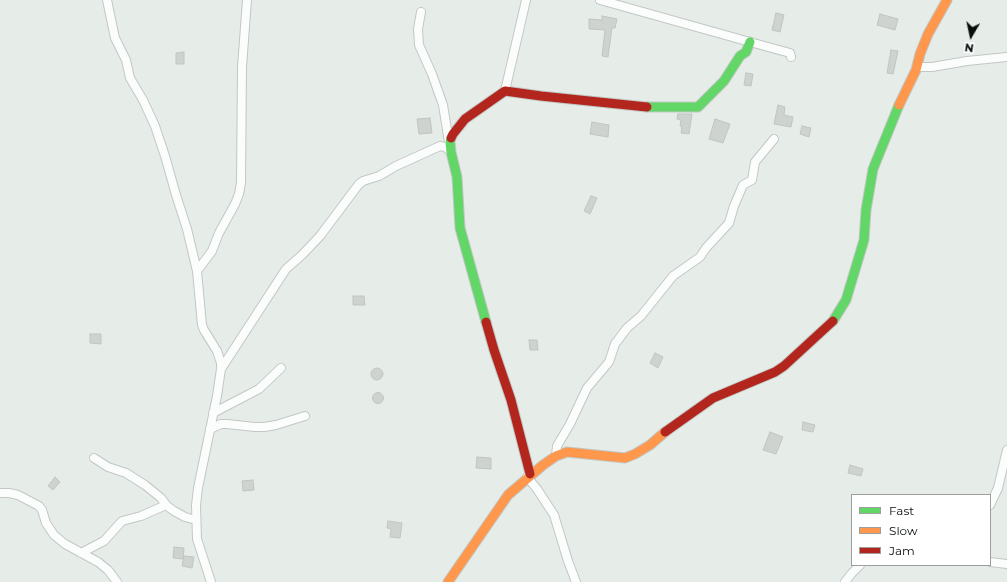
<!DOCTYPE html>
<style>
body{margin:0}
#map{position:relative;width:1007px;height:582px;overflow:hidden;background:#e6ede9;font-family:Montserrat,sans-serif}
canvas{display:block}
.legend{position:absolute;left:851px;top:494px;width:140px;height:72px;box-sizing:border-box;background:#fff;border:1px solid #9d9f9e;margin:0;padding:5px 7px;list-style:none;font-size:12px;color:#090e0c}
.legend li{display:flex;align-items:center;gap:8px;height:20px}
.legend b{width:20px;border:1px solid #9d9f9e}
.north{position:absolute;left:951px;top:16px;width:40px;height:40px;-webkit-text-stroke:3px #fff;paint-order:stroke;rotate:189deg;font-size:11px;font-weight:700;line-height:16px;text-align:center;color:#090e0c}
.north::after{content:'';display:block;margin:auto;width:14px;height:18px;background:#090e0c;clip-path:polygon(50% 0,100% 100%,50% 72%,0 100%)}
</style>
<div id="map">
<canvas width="1007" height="582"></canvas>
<ul class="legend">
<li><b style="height:5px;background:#63d668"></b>Fast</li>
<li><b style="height:5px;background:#ff974d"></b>Slow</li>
<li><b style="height:5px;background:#b3261e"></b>Jam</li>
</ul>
<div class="north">N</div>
</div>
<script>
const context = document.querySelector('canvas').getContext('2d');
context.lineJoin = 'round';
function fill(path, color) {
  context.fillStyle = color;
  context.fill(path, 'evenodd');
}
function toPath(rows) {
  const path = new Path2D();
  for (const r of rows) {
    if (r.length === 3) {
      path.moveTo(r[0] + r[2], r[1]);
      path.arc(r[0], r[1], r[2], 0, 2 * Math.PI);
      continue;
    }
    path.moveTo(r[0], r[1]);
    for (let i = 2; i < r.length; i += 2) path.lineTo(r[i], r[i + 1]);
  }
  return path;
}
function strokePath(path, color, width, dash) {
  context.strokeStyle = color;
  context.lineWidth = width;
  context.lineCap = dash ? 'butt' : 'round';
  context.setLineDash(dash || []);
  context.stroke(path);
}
const building = toPath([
 [776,13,784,15,780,32,772,30,776,13],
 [880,14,898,19,895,30,877,25,880,14],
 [602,16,617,19,615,28,612,28,608,57,602,56,605,30,589,29,589,19,602,20,602,16],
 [891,50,898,51,893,74,887,73,891,50],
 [184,52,184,64,176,64,176,53,184,52],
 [746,73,753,74,751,86,744,85,746,73],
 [778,105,785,107,784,115,793,117,791,127,774,124,778,105],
 [678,114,692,114,689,134,681,133,682,127,680,126,681,120,677,119,678,114],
 [430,118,432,133,419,134,417,119,430,118],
 [715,119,730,124,723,143,709,139,715,119],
 [592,122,609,125,608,137,590,134,592,122],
 [802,126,811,128,809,137,800,134,802,126],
 [591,196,597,198,590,214,584,211,591,196],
 [353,296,364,296,365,305,353,305,353,296],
 [90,334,101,334,101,344,90,343,90,334],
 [529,340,537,340,538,350,530,350,529,340],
 [655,353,663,357,658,368,650,363,655,353],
 [377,374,6],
 [378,398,5.5],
 [803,422,815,425,813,432,802,430,803,422],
 [770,432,783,437,776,454,763,450,770,432],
 [477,457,491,458,491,469,476,468,477,457],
 [850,465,863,469,861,476,848,473,850,465],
 [55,477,60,482,53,490,48,486,55,477],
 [253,480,254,490,243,491,242,481,253,480],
 [388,521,402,523,400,538,390,537,391,529,387,528,388,521],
 [174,547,184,548,183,559,173,558,174,547],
 [184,556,194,557,192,568,182,566,184,556]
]);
const street = toPath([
 [107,0,115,38,126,60,130,78,143,100,155,126,165,156,176,195,187,229,197,271],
 [600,0,750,42,790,53,791,57],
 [421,12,418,29,419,45,432,74,443,105,449,142],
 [917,67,932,67,967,61,1007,57],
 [505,91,526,0],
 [221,369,286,269,302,255,320,236,359,184,363,181,379,176,396,166,440,146,445,147,451,152],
 [213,413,259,389,281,368],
 [210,429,221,424,227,424,255,427,264,427,276,425,305,416],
 [556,456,557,446,570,424,587,388,609,362,615,344,627,328,641,316,673,276,700,257,706,248,729,223,734,206,743,185,752,180,755,162,774,139],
 [94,458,108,467,126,473,145,485,161,498,167,506,174,511,185,517,196,520],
 [527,477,537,489,554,515,568,561,576,582],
 [0,493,9,493,18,495,39,506,42,510,46,523,54,535,65,544,98,562,108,570,117,582],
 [990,505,998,488,1007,450],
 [81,553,104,541,122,521,141,516,166,505],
 [990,562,1007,564],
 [211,582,197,539,196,505,198,488,217,396,221,369,221,363,217,351,204,330,202,325,197,271,212,251,219,233,235,204,239,194,241,183,242,67,247,0],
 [845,582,852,573,860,565]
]);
const fast = toPath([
 [647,107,698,107,724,81,740,56,746,52,750,42],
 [451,138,450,142,451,152,457,177,460,228,486,322],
 [833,321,846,300,864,240,866,210,873,169,899,105]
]);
const slow = toPath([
 [899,105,916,70,920,54,928,34,947,0],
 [448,582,508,495,543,465,556,456,567,452,625,458,635,454,650,445,665,432]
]);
const jam = toPath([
 [451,138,453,134,465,119,505,91,541,96,647,107],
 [486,322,494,350,511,400,530,474],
 [665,432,713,398,775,372,784,366,833,321]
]);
fill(building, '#ced3d0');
strokePath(building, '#c0c5c2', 1);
strokePath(street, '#c2c7c4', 10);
strokePath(fast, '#c2c7c4', 11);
strokePath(slow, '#c2c7c4', 11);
strokePath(jam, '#c2c7c4', 11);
strokePath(street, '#fbfcfc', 8);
strokePath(fast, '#63d668', 9);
strokePath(slow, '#ff974d', 9);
strokePath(jam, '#b3261e', 9);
</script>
